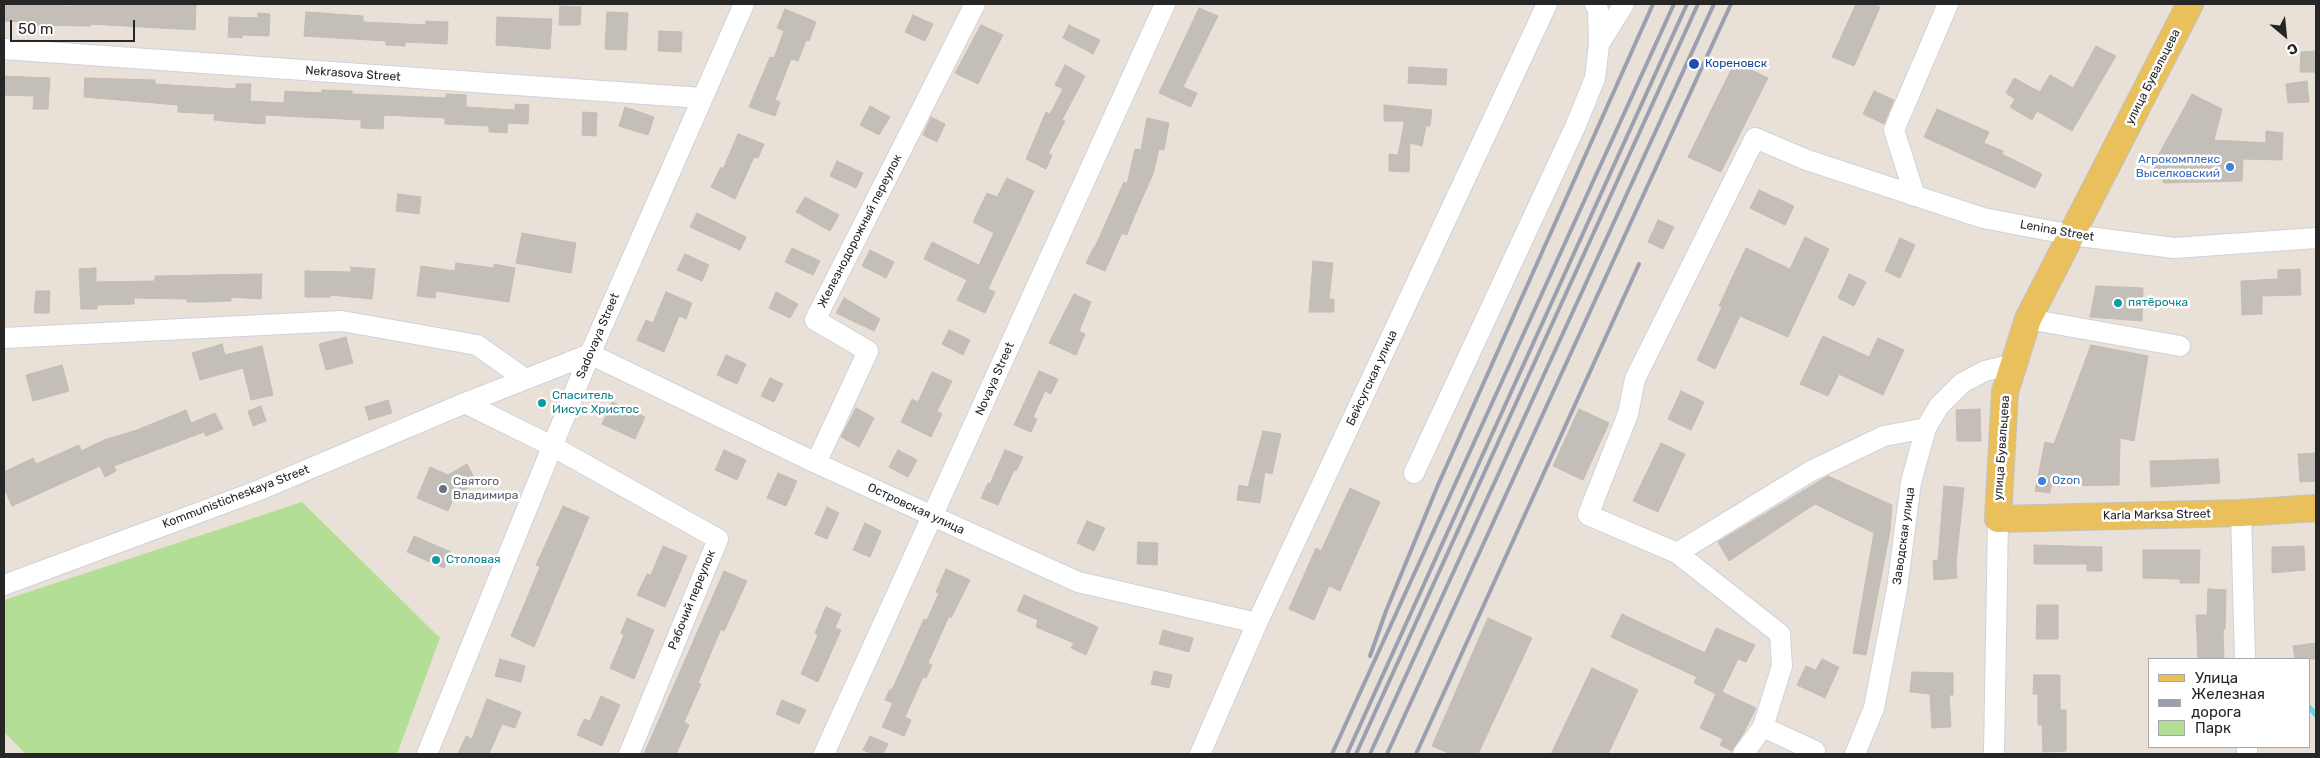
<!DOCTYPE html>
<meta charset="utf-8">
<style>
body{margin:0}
#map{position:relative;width:2320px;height:758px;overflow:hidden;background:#e9e1d8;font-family:Rubik,sans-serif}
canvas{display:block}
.frame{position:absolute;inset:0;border:5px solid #262626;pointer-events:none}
.legend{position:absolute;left:2148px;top:658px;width:162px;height:90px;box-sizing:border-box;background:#fff;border:1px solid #a8a8a8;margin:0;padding:6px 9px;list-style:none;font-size:15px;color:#262626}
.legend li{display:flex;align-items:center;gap:10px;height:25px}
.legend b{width:25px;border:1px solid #a8a8a8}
.north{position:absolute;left:2260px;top:10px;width:50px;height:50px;-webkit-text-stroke:4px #fff;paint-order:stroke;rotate:152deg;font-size:14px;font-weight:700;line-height:20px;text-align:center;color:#262626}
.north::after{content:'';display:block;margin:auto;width:18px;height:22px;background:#262626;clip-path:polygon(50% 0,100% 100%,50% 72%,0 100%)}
.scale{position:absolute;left:10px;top:20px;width:125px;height:22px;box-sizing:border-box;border:2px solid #262626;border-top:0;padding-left:6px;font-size:15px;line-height:18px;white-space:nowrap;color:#262626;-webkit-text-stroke:4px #fff;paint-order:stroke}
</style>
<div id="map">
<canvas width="2320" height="758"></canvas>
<div class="frame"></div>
<ul class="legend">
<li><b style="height:6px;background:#e9c05c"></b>Улица</li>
<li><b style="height:6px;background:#9ba0b0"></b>Железная дорога</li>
<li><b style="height:14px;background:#b3de96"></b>Парк</li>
</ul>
<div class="north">С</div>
<div class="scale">50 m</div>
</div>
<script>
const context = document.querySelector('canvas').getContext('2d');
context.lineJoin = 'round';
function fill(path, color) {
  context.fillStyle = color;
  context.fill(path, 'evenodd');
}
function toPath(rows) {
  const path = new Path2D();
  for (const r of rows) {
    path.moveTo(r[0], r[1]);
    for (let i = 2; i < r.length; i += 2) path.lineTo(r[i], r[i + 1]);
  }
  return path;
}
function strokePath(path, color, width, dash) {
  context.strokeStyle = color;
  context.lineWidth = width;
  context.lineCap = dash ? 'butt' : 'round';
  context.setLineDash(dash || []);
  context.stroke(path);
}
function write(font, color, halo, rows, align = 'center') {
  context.font = font + ' Rubik,sans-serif';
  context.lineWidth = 5;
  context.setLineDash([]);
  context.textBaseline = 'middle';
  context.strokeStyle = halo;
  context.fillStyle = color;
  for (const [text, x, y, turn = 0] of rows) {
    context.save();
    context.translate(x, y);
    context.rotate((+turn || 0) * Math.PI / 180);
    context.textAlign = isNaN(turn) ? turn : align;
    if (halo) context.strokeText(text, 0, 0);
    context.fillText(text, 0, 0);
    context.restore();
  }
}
const green = toPath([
 [302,502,440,638,397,754,26,754,4,732,4,600]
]);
const stream = toPath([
 [2309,707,2316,715]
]);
const building = toPath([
 [4,4,72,6,73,4,196,4,195,30,90,24,90,26,24,25,24,22,4,21,4,4],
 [1856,4,1873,4,1880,7,1854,66,1832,57,1856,4],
 [560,6,581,7,580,25,559,25,560,6],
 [1199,8,1218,16,1183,87,1197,93,1191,107,1159,93,1199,8],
 [785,9,816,22,809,41,806,40,798,61,791,59,775,100,780,102,775,116,749,107,770,57,774,58,784,31,777,28,785,9],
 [306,12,363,16,363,22,426,25,426,21,448,22,447,44,405,42,405,46,386,45,386,41,304,36,306,12],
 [607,12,628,13,626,50,605,49,607,12],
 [258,13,270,14,269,36,242,35,242,38,228,37,229,17,258,18,258,13],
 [913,15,933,24,925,41,905,32,913,15],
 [497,17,552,19,550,49,496,45,497,17],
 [981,25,1003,35,978,84,955,73,981,25],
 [1069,25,1100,40,1093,54,1063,38,1069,25],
 [659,31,682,32,681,52,658,51,659,31],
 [2096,46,2116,56,2072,131,2037,111,2032,120,2010,107,2015,99,2006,93,2014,78,2040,92,2050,75,2073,88,2096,46],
 [2316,51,2316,72,2300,72,2301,52,2316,51],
 [1735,62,1768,78,1721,172,1688,157,1735,62],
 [1065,65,1085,76,1062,120,1065,121,1048,154,1052,155,1046,169,1026,159,1046,112,1050,114,1063,89,1055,85,1065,65],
 [1409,67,1447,69,1446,85,1408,83,1409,67],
 [4,76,50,78,48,109,33,109,34,96,4,95,4,76],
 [85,78,155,80,155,84,236,89,236,84,251,84,250,101,284,103,285,91,321,93,322,90,352,91,352,94,446,98,446,94,466,95,466,107,515,110,515,104,529,105,528,124,508,123,507,133,489,132,489,126,445,124,445,118,384,115,383,129,361,128,361,120,265,115,265,124,234,122,214,120,215,114,178,112,178,105,84,97,85,78],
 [2307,81,2309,102,2288,103,2286,84,2307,81],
 [1874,91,1894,100,1884,124,1863,114,1874,91],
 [2192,94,2222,109,2214,140,2266,143,2266,131,2283,133,2282,160,2243,159,2242,181,2164,183,2153,165,2192,94],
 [1384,105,1432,110,1430,126,1426,126,1422,146,1410,143,1409,172,1389,171,1389,154,1398,155,1404,124,1403,121,1384,121,1384,105],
 [870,106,890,117,879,135,860,125,870,106],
 [625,107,654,117,648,135,619,126,625,107],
 [1937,109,1989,132,1984,143,2003,151,2002,154,2042,174,2035,188,1924,137,1937,109],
 [583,112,597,113,596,136,582,135,583,112],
 [931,117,945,124,937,142,923,135,931,117],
 [1147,118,1169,123,1164,150,1159,149,1153,174,1133,219,1127,235,1122,233,1105,271,1086,263,1094,247,1095,247,1124,182,1127,184,1135,149,1141,150,1147,118],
 [738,134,764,144,758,158,754,157,735,199,711,187,721,167,723,169,738,134],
 [837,161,863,173,856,188,830,176,837,161],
 [1007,178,1034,191,988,289,995,292,985,313,957,300,967,280,924,259,932,242,979,265,994,233,973,222,987,193,997,197,1007,178],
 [1759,190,1794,206,1785,225,1750,208,1759,190],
 [398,194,421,197,419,214,396,211,398,194],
 [805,197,839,215,830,231,796,212,805,197],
 [697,213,746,237,740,250,690,227,697,213],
 [1658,220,1674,227,1663,249,1648,242,1658,220],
 [522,233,576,243,571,273,516,263,522,233],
 [1805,237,1829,249,1788,337,1740,316,1715,369,1697,360,1722,307,1719,306,1746,248,1790,269,1805,237],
 [1900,238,1915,245,1900,278,1885,271,1900,238],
 [792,248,820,261,813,275,785,262,792,248],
 [870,250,894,262,886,278,862,266,870,250],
 [685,254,709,265,702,281,677,270,685,254],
 [1313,261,1333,263,1329,299,1334,299,1334,312,1309,312,1313,261],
 [456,263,494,268,494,264,515,268,509,302,436,291,435,298,417,296,421,266,455,271,456,263],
 [351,267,375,269,372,299,330,295,330,297,305,297,305,271,351,272,351,267],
 [96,268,96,282,155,281,155,276,262,274,261,299,231,297,231,301,206,302,187,302,187,299,134,298,134,304,97,305,97,309,81,309,79,269,96,268],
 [2300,269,2301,295,2262,296,2262,314,2242,315,2241,281,2278,279,2278,270,2300,269],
 [1849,274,1866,282,1854,306,1838,298,1849,274],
 [2096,286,2143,288,2142,321,2090,317,2096,286],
 [36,291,50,291,49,313,34,313,36,291],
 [666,292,692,303,686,319,679,316,664,352,637,340,646,320,653,323,666,292],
 [776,292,798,304,790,318,769,308,776,292],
 [1074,294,1091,302,1079,331,1085,334,1076,355,1049,343,1074,294],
 [844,298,880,319,874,331,836,313,844,298],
 [949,330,970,340,963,355,942,344,949,330],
 [1823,336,1869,357,1878,338,1904,350,1883,395,1839,374,1828,396,1800,384,1823,336],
 [346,337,353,363,326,370,319,344,346,337],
 [222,344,225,355,262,346,273,395,251,400,243,368,200,380,192,353,222,344],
 [2091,345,2148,356,2134,441,2120,438,2119,485,2051,486,2050,493,2035,491,2045,442,2054,444,2091,345],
 [726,355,746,364,737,384,717,375,726,355],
 [62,365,69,391,33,401,26,375,62,365],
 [1039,371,1058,379,1051,394,1045,391,1033,417,1037,419,1031,432,1014,425,1039,371],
 [932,372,952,381,937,411,942,414,931,437,901,422,912,399,918,402,932,372],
 [770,378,783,384,774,402,761,396,770,378],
 [1681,391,1704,402,1691,430,1668,419,1681,391],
 [388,400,392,413,369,420,365,407,388,400],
 [612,402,645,417,635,439,602,424,612,402],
 [261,406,266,421,253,426,248,411,261,406],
 [856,408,874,418,859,447,841,437,856,408],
 [1579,409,1609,423,1583,480,1553,466,1579,409],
 [1980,409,1981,441,1957,441,1956,410,1980,409],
 [186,410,191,423,215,413,223,429,206,436,204,432,114,466,116,471,105,477,100,466,12,506,4,488,4,472,33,458,36,464,79,445,81,451,104,440,137,430,186,410],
 [1263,431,1281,434,1272,474,1265,472,1260,503,1237,500,1239,485,1248,487,1263,431],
 [1661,443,1685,454,1658,512,1633,501,1661,443],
 [724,450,746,460,737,480,715,470,724,450],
 [898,450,917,460,908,477,889,467,898,450],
 [1005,450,1023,457,1016,471,1014,470,998,505,981,498,988,483,990,484,1005,450],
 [2316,453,2316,481,2300,482,2298,454,2316,453],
 [2218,459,2220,483,2151,487,2150,461,2218,459],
 [467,464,477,483,455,495,448,511,417,498,430,467,448,475,467,464],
 [778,473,797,481,786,506,767,498,778,473],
 [1828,476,1892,505,1890,531,1866,655,1853,653,1874,533,1815,504,1729,561,1718,542,1828,476],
 [1944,486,1964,488,1956,562,1957,578,1934,580,1933,561,1938,560,1944,486],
 [1350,488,1380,502,1340,591,1329,586,1314,620,1289,609,1316,548,1321,551,1350,488],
 [563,506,589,517,534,647,511,636,540,567,536,565,563,506],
 [827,507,839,513,827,539,815,534,827,507],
 [1087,521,1105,528,1094,551,1077,543,1087,521],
 [865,523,881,531,870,557,853,550,865,523],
 [414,536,451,552,444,568,407,552,414,536],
 [1138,542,1158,543,1157,565,1137,564,1138,542],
 [2034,545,2102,547,2102,571,2087,571,2087,564,2034,564,2034,545],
 [663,546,687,556,665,607,637,595,647,574,651,575,663,546],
 [2304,546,2305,570,2272,573,2272,547,2304,546],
 [2143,550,2200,550,2199,583,2180,583,2180,579,2143,578,2143,550],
 [946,569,970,580,951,618,949,616,928,663,932,665,926,678,923,677,905,717,911,720,904,736,882,727,893,703,885,700,890,689,892,690,924,619,927,620,939,593,936,592,946,569],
 [724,571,747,581,724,631,721,629,698,683,701,684,684,722,689,725,676,754,644,754,724,571],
 [2208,589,2226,590,2225,629,2223,629,2224,659,2198,659,2196,615,2207,615,2208,589],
 [1024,595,1098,627,1086,655,1071,648,1074,643,1036,627,1038,620,1017,611,1024,595],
 [2037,605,2058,605,2058,639,2036,639,2037,605],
 [826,607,841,614,835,628,841,630,818,682,801,674,818,635,815,633,826,607],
 [1622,614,1705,653,1716,628,1755,645,1746,662,1738,659,1722,692,1756,708,1744,732,1732,751,1720,745,1723,739,1700,728,1716,694,1694,683,1697,677,1611,637,1622,614],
 [627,618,654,630,634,679,610,668,624,635,621,633,627,618],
 [1488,618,1532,638,1478,754,1451,754,1432,746,1488,618],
 [1163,630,1193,638,1189,652,1159,644,1163,630],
 [2316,643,2316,659,2295,659,2293,646,2316,643],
 [500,659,525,666,521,682,495,676,500,659],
 [1822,659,1839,667,1825,698,1797,685,1806,666,1816,670,1822,659],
 [1592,668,1638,690,1608,754,1551,754,1592,668],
 [1154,671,1172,675,1169,688,1151,684,1154,671],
 [1912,672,1953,673,1953,695,1949,695,1951,727,1932,728,1930,694,1910,692,1912,672],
 [2034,675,2060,675,2060,710,2066,710,2066,751,2043,752,2042,725,2038,725,2038,694,2033,694,2034,675],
 [601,696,620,705,602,746,577,735,584,719,590,721,601,696],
 [487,699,521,712,515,728,502,724,489,754,458,754,466,736,472,739,487,699],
 [782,700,806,710,799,724,776,714,782,700],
 [870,736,888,744,883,754,872,754,863,750,870,736]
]);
const minor = toPath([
 [1599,44,1624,4],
 [4,49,702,98],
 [1915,196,1894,130,1948,4],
 [2028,319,2180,346],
 [4,338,342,321,477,345,525,379],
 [590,354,816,463,1078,582,1257,623],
 [465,403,552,446,718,539,629,754],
 [1926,428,1884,436,1811,471,1677,553,1588,515,1628,414,1635,379,1755,138,1807,160,1983,218,2072,235,2174,248,2316,238],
 [816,463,868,351,815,320,975,4],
 [1414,473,1576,125,1595,78,1599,44,1598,10,1595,4],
 [2241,513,2245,659],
 [1677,553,1780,634,1782,666,1763,727,1815,751,1813,754],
 [4,585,257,491,465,403,590,354],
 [2247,747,2247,754],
 [427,754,590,354,744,4],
 [824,754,1165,4],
 [1200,754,1257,623,1547,4],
 [1743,754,1763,727],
 [1855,754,1874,708,1897,589,1911,482,1926,428,1939,406,1962,383,1985,371,2014,364],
 [1994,754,1998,519]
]);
const major = toPath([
 [2190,4,2028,319,2005,392,1998,519,2241,513,2316,508]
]);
const rail = toPath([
 [1370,656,1386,611,1438,485,1653,4],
 [1332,754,1674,4],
 [1347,754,1687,4],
 [1356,754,1698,4],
 [1370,754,1714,4],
 [1387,754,1731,4],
 [1416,754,1639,264]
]);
const markers = [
 [1694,64,6,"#1a4fb4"],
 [2230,167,5,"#3f7fe0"],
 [2118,303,5,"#0f9aa8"],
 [542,403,5,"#0f9aa8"],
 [2042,481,5,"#3f7fe0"],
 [443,489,5,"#6b7280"],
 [436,560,5,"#0f9aa8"]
];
const transitNames = [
 ["Кореновск",1705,64]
];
const streetNames = [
 ["Nekrasova Street",353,74,4],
 ["улица Бувальцева",2153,77,-63],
 ["Железнодорожный переулок",860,231,-63],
 ["Lenina Street",2057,231,10],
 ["Sadovaya Street",598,336,-67],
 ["Бейсугская улица",1372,378,-65],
 ["Novaya Street",995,379,-66],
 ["улица Бувальцева",2002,448,-86],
 ["Kommunisticheskaya Street",236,497,-21],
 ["Островская улица",916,509,25],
 ["Karla Marksa Street",2157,515,-1],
 ["Заводская улица",1904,536,-82],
 ["Рабочий переулок",692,600,-68]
];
const shopNames = [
 ["Агрокомплекс",2220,160],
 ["Выселковский",2220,174],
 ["Ozon",2052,481,"left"]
];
const cultureNames = [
 ["пятёрочка",2128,303],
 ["Спаситель",552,396],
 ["Иисус Христос",552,410],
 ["Столовая",446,560]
];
const worshipNames = [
 ["Святого",453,482],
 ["Владимира",453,496]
];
fill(green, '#b3de96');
strokePath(stream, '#6ecfe8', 5);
fill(building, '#c4beb8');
strokePath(building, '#c4bcb2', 1);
strokePath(minor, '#cdd2df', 22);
strokePath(major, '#c2c2c2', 28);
strokePath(minor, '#fff', 20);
strokePath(major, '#e9c05c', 26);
strokePath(rail, '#9ba0b0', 4);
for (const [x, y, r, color] of markers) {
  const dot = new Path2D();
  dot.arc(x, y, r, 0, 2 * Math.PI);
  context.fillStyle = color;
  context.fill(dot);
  strokePath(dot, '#fff', 2);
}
write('12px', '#164399', '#fff', transitNames, 'left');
write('12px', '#262626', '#fff', streetNames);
write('12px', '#366cbe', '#fff', shopNames, 'right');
write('12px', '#0d838f', '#fff', cultureNames, 'left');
write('12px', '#5b616d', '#fff', worshipNames, 'left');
</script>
